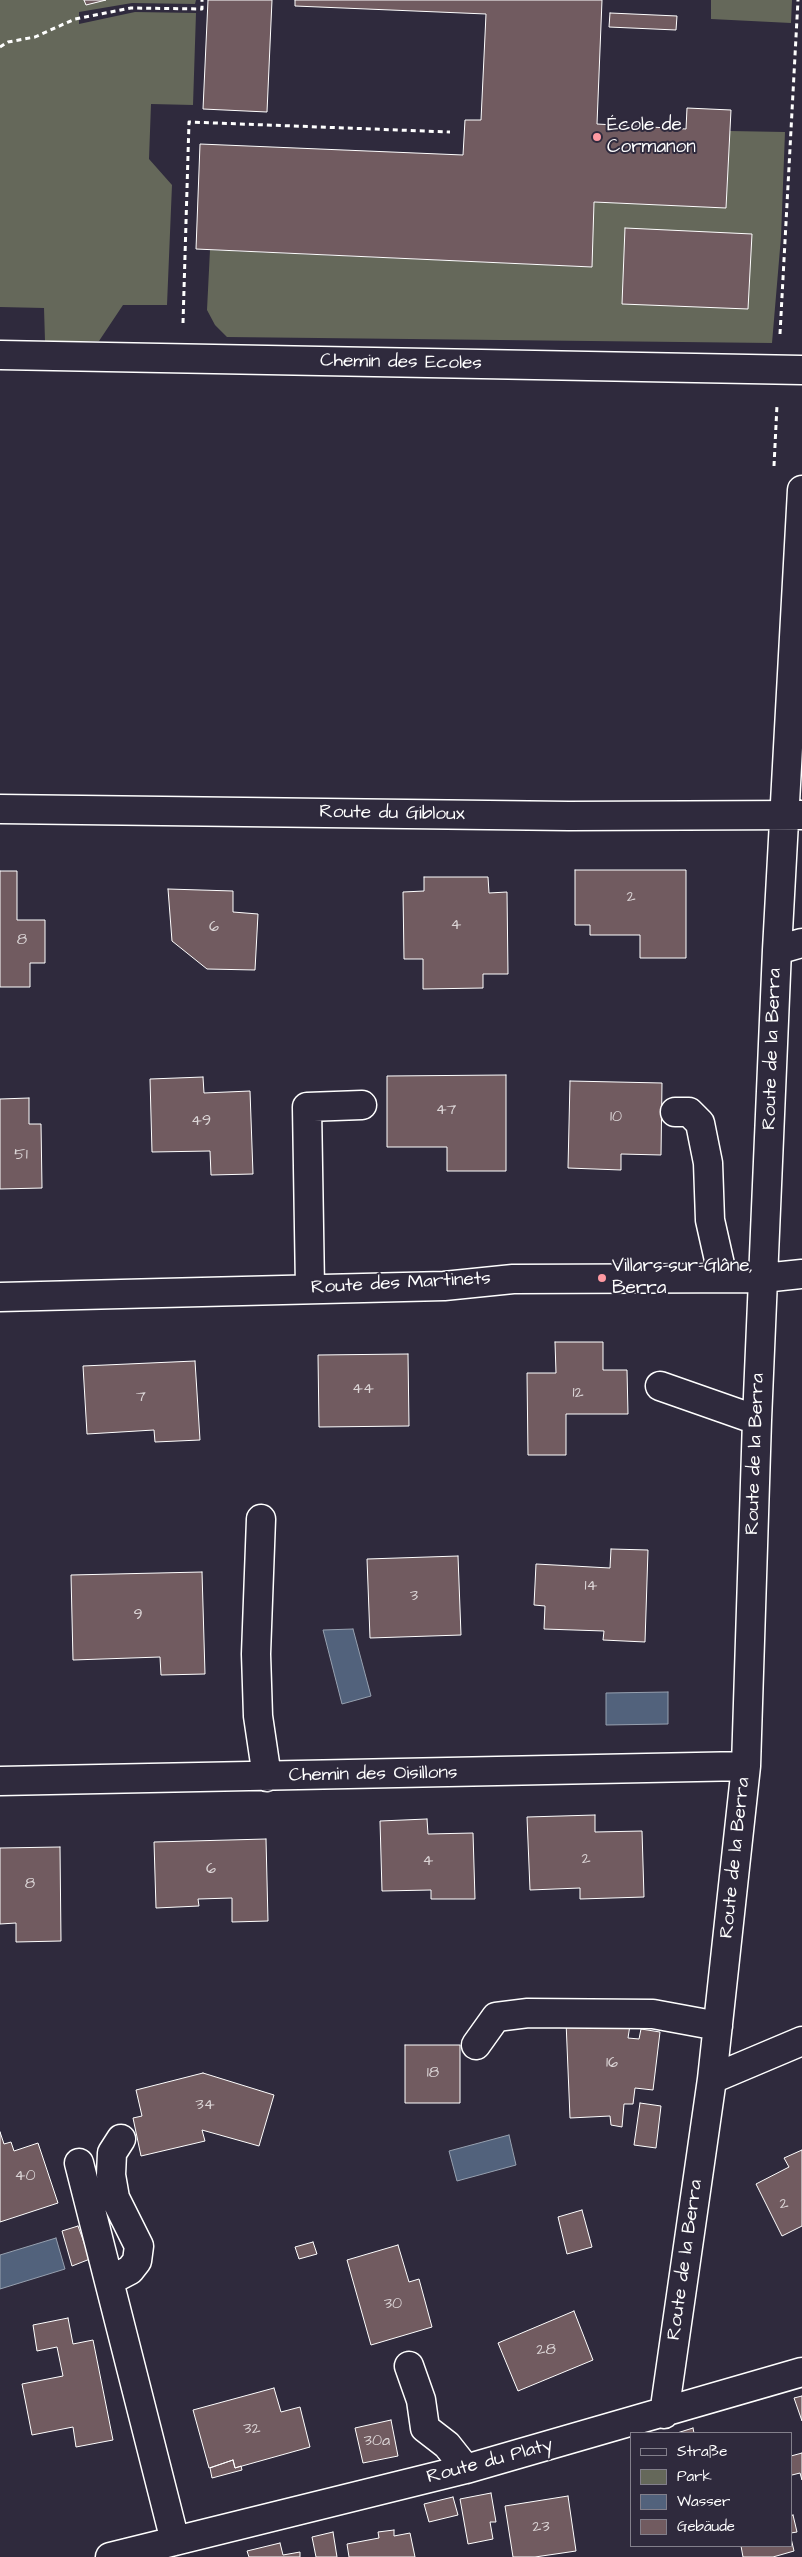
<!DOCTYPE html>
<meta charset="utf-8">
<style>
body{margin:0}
#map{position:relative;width:802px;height:2557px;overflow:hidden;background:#2f2a3d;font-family:"Architects Daughter",sans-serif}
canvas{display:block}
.legend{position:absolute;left:630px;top:2432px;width:162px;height:115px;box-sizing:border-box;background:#2f2a3d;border:1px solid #827f8b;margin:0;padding:6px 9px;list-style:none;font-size:15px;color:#fff}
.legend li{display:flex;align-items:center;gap:10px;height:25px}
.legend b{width:25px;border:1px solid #827f8b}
</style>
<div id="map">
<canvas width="802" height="2557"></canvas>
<ul class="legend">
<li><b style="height:6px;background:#2f2a3d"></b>Straße</li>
<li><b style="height:14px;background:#65685a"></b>Park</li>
<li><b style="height:14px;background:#52627c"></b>Wasser</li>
<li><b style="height:14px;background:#715b60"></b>Gebäude</li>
</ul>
</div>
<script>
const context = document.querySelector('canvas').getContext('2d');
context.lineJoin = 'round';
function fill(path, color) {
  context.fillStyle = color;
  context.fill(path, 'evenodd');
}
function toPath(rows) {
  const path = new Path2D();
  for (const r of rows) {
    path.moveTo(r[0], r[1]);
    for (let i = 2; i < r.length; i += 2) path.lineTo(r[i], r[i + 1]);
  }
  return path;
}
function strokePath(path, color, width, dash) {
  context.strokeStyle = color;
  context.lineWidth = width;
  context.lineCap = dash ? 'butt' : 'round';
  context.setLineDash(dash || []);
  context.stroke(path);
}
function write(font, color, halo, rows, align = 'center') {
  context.font = font + ' "Architects Daughter",sans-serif';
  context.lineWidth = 4;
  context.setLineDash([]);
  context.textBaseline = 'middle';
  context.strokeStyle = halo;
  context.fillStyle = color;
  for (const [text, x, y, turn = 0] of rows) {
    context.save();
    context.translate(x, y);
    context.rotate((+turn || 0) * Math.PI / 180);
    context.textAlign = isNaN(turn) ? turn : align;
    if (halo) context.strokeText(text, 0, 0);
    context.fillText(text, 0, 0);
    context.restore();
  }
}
const green = toPath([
 [0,0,196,0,195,4,132,3,79,12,79,24,135,12,196,13,193,105,151,104,149,159,172,185,167,305,123,305,99,341,45,341,44,308,0,307],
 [711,0,792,0,791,23,711,19],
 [730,131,785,132,781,237,772,343,227,337,215,325,207,310,210,250,591,267,594,202,726,208]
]);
const water = toPath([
 [353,1629,371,1696,342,1704,323,1630,353,1629],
 [668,1692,668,1724,606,1725,606,1693,668,1692],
 [509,2135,516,2165,457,2181,449,2151,509,2135],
 [56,2238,65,2269,0,2289,0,2255,56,2238]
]);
const building = toPath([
 [84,0,106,0,86,5,84,0],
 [208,0,272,0,267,112,203,109,208,0],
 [295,0,602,0,597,124,686,129,687,108,731,110,726,208,594,202,592,267,196,249,200,144,463,155,465,120,481,120,486,14,295,6,295,0],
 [610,13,677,16,676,30,609,27,610,13],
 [625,228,752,234,748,309,622,304,625,228],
 [575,870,686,870,686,958,640,958,640,935,590,935,590,925,575,925,575,870],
 [0,871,17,871,17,920,45,920,45,963,30,963,30,987,0,987,0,871],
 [424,877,488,877,489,893,507,892,508,974,483,974,483,988,423,989,423,959,404,959,403,892,424,891,424,877],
 [168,889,233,891,233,912,258,914,255,970,207,969,172,941,168,889],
 [506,1075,506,1171,447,1171,447,1147,387,1147,387,1076,506,1075],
 [203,1077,204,1093,250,1091,253,1174,211,1175,210,1151,152,1152,150,1079,203,1077],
 [570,1081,662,1083,661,1155,621,1154,621,1170,568,1168,570,1081],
 [29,1098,29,1124,41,1124,42,1188,0,1189,0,1099,29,1098],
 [555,1342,603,1342,603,1370,627,1370,628,1414,566,1414,566,1455,528,1455,527,1373,556,1373,555,1342],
 [408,1354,409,1426,319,1427,318,1355,408,1354],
 [195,1361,200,1440,155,1442,154,1430,87,1434,83,1366,195,1361],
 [611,1549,648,1550,645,1642,603,1640,604,1631,544,1629,545,1606,534,1605,536,1564,610,1568,611,1549],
 [458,1556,461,1635,370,1638,367,1559,458,1556],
 [202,1572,205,1674,161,1675,160,1657,73,1660,71,1575,202,1572],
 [595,1815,595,1832,642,1831,644,1897,580,1899,580,1888,530,1890,527,1817,595,1815],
 [427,1819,428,1834,473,1833,475,1899,431,1899,431,1890,382,1891,380,1821,427,1819],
 [266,1839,268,1921,232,1922,232,1898,198,1899,199,1906,156,1908,154,1842,266,1839],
 [60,1847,61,1941,16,1942,16,1923,0,1924,0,1848,60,1847],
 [566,2021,630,2025,628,2038,639,2039,641,2029,660,2032,653,2090,635,2088,633,2104,624,2104,622,2127,611,2125,610,2116,570,2118,566,2021],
 [405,2045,460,2045,460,2103,405,2103,405,2045],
 [203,2073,274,2095,259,2146,202,2130,205,2141,141,2156,133,2118,142,2116,136,2090,203,2073],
 [640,2103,661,2106,656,2148,634,2145,640,2103],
 [0,2132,4,2144,11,2142,14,2151,38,2143,58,2203,0,2222,0,2132],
 [802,2150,802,2226,782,2236,756,2184,789,2167,784,2158,802,2150],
 [582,2210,592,2247,567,2254,558,2217,582,2210],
 [78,2226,90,2259,72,2266,62,2231,78,2226],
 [313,2242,317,2254,299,2259,295,2247,313,2242],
 [398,2245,409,2282,419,2279,432,2327,371,2345,347,2260,398,2245],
 [574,2311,593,2360,518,2391,498,2343,574,2311],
 [68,2318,73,2344,93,2340,113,2440,76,2447,73,2427,32,2435,22,2384,63,2376,57,2347,37,2351,33,2325,68,2318],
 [274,2388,281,2412,300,2407,310,2447,235,2468,233,2460,209,2468,193,2410,274,2388],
 [802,2396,802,2421,794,2398,802,2396],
 [391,2420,398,2456,363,2463,355,2428,391,2420],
 [693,2428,694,2433,677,2433,693,2428],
 [802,2453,802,2480,800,2473,792,2475,791,2474,791,2456,802,2453],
 [233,2460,235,2468,241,2466,242,2470,212,2478,210,2468,233,2460],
 [491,2493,496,2522,490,2522,493,2539,468,2544,460,2499,491,2493],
 [568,2496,576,2551,535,2557,513,2557,505,2506,568,2496],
 [453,2497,458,2515,429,2522,424,2504,453,2497],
 [793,2515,797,2532,791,2533,791,2516,793,2515],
 [394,2530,394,2536,410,2533,415,2557,349,2557,347,2544,379,2538,378,2532,394,2530],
 [333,2532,337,2557,316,2557,312,2537,333,2532],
 [791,2538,794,2551,773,2557,743,2557,741,2546,791,2546,791,2538],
 [280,2543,283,2555,300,2552,300,2557,249,2557,247,2551,280,2543]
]);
const path = toPath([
 [0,47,8,42,35,37,75,19,131,8,202,9,202,0],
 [183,323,189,122,450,132],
 [780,334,798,0],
 [774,466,777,405]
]);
const minor = toPath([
 [0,355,802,370],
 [0,809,569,816,801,815],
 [777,950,802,943],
 [675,1112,689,1112,700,1123,708,1163,710,1220,723,1278],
 [310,1288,307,1107,362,1105],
 [0,1297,444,1286,513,1279,763,1278,802,1274],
 [660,1386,757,1420],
 [261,1519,256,1654,258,1716,267,1777],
 [0,1781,746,1766],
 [476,2045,496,2017,528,2013,653,2014,718,2026],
 [712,2079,802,2041],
 [79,2163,175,2541],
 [109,2281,130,2270,137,2261,139,2246,115,2198,111,2175,112,2153,121,2139],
 [409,2366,421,2400,425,2428,447,2445,466,2469],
 [664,2414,712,2079,746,1766,757,1420,777,950,802,490],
 [110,2557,466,2469,802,2372]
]);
const markers = [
 [597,137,5,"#ff9aa2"],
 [602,1278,5,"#ff9aa2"]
];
const numberNames = [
 ["2",631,898],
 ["4",456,926],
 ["6",214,928],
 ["8",22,941],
 ["47",446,1111],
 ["10",616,1118],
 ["49",201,1122],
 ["51",21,1156],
 ["44",363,1390],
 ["12",578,1394],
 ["7",141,1398],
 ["14",591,1587],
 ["3",414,1597],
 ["9",138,1616],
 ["2",586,1860],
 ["4",428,1862],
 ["6",211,1870],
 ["8",30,1885],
 ["16",612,2064],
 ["18",433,2074],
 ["34",205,2106],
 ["40",25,2177],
 ["2",784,2205],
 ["30",393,2305],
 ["28",546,2351],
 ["32",252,2430],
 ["30a",377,2442],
 ["23",541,2528]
];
const poiNames = [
 ["École de",607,126],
 ["Cormanon",607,148],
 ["Villars-sur-Glâne,",612,1267],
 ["Berra",612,1289]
];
const streetNames = [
 ["Chemin des Ecoles",401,363,1],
 ["Route du Gibloux",392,814,1],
 ["Route de la Berra",773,1049,-88],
 ["Route des Martinets",401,1284,-3],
 ["Route de la Berra",756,1454,-88],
 ["Chemin des Oisillons",373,1775,-1],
 ["Route de la Berra",736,1858,-84],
 ["Route de la Berra",686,2260,-82],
 ["Route du Platy",490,2462,-15]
];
fill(green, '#65685a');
fill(water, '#52627c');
strokePath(water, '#97a1b0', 1);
fill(building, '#715b60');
strokePath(building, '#fff', 1);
strokePath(minor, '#fff', 31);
strokePath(path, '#fff', 3, [5, 4]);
strokePath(minor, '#2f2a3d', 28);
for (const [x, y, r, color] of markers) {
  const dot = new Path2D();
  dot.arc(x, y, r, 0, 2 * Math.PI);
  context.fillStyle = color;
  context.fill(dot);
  strokePath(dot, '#2f2a3d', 2);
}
write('16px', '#dcd6d7', null, numberNames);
write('19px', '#fff', '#2f2a3d', poiNames, 'left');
write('19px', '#fff', '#2f2a3d', streetNames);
</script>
